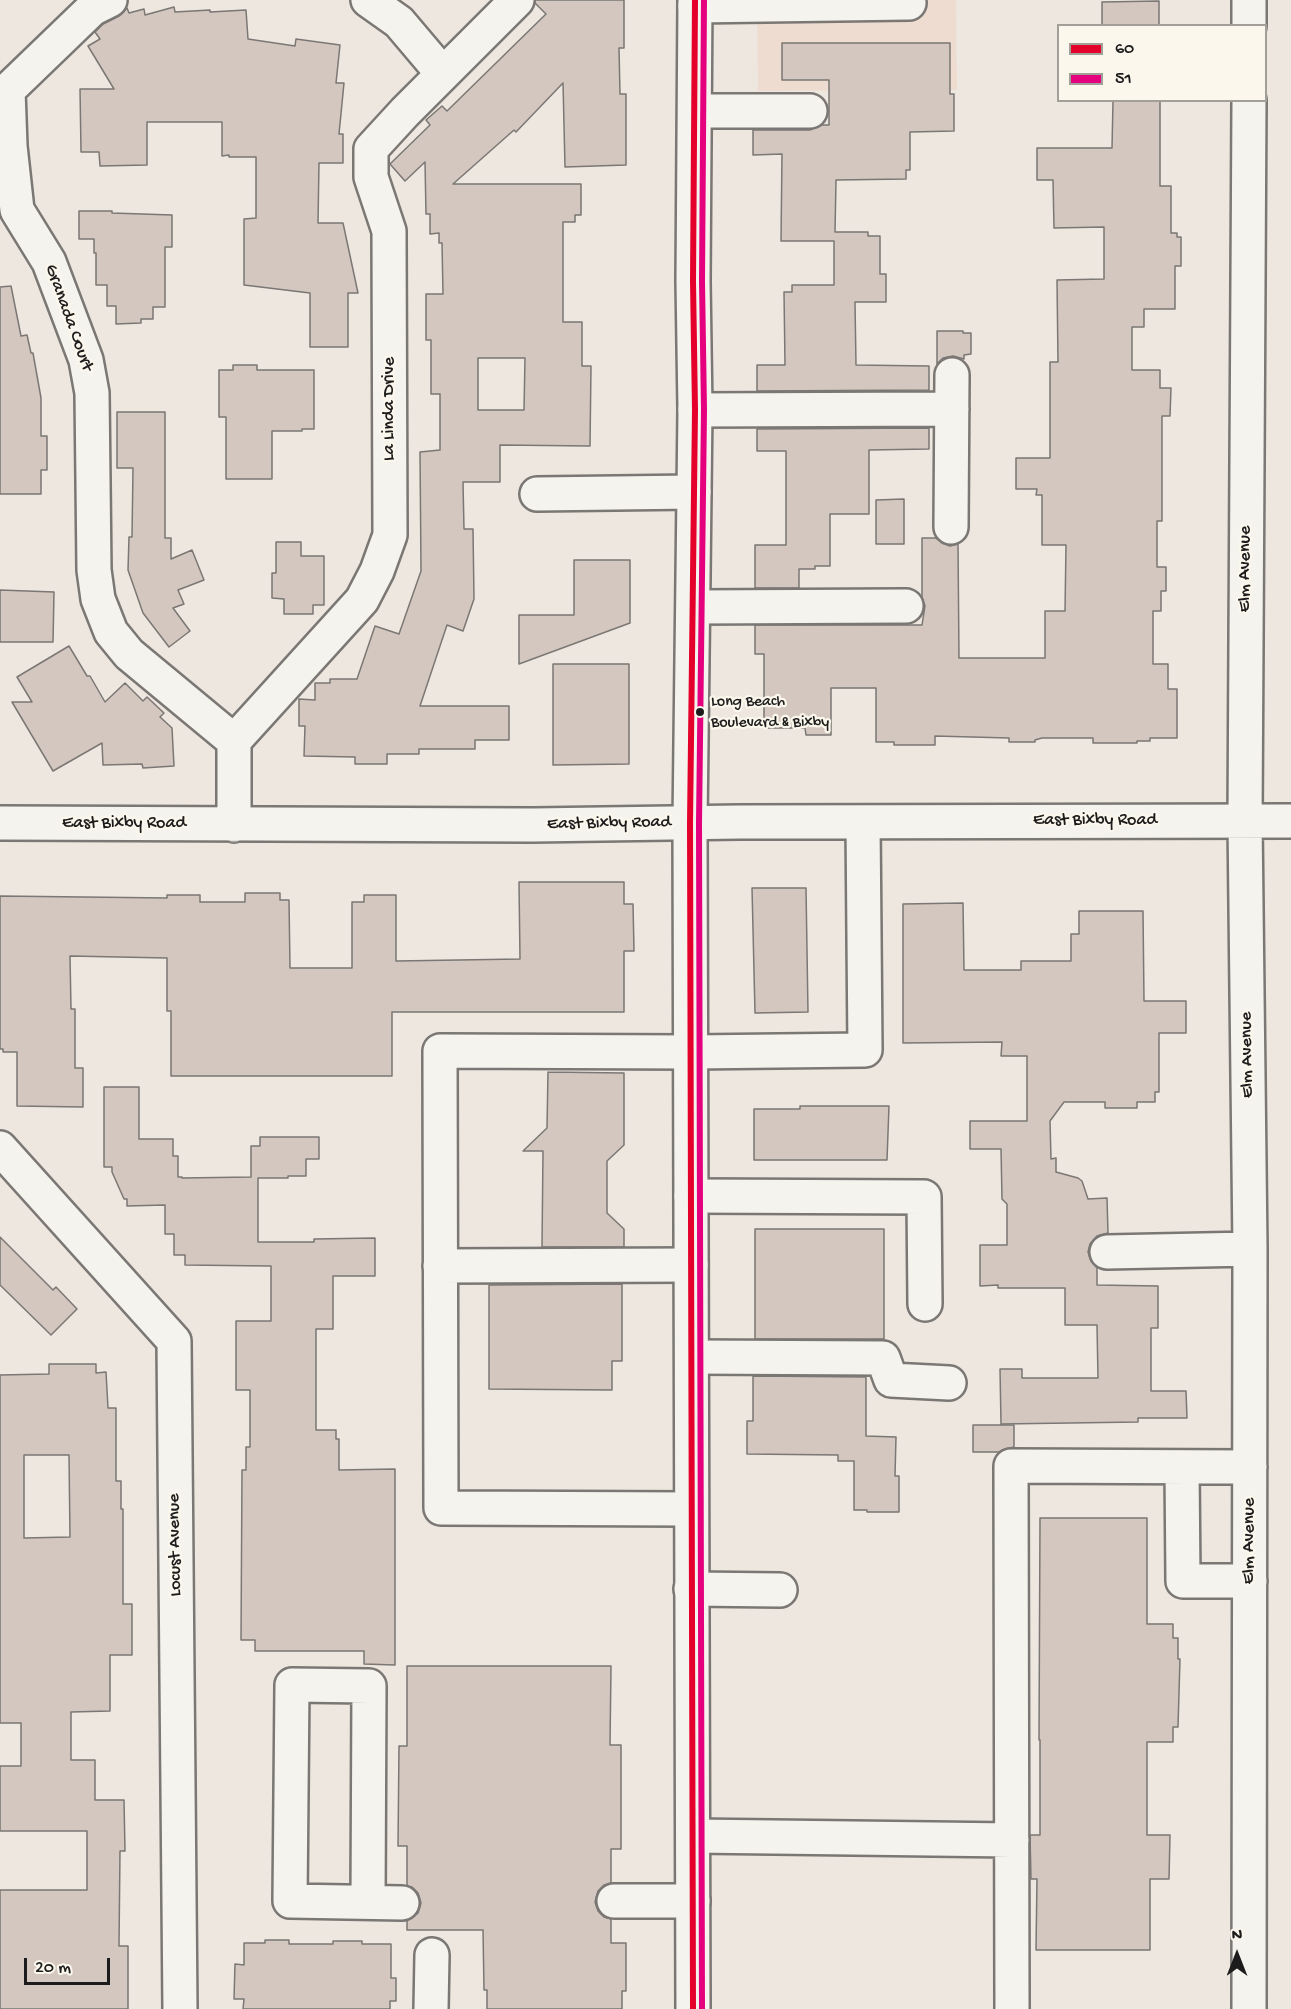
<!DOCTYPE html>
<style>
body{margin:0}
#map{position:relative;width:1291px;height:2009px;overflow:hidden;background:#eee7df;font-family:"Gochi Hand",sans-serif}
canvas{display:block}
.legend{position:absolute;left:1057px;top:24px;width:210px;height:78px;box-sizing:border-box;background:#fbf7ec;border:2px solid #a29f99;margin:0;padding:8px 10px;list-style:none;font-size:18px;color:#1c1c1c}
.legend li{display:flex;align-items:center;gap:12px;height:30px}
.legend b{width:30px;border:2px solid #a29f99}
.north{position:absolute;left:1207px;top:1925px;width:60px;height:60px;-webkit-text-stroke:4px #fbf7ec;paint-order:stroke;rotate:0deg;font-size:16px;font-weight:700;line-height:24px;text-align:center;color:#1c1c1c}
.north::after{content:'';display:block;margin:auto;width:21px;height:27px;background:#1c1c1c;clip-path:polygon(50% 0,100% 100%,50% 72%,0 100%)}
.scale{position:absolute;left:24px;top:1958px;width:86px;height:27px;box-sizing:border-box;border:3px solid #1c1c1c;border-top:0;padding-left:8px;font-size:18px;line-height:21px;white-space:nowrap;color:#1c1c1c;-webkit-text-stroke:4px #fbf7ec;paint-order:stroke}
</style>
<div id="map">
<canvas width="1291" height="2009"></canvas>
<ul class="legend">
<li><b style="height:8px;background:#e4002b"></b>60</li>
<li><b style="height:8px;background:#e5007d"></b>51</li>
</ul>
<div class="north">N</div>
<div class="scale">20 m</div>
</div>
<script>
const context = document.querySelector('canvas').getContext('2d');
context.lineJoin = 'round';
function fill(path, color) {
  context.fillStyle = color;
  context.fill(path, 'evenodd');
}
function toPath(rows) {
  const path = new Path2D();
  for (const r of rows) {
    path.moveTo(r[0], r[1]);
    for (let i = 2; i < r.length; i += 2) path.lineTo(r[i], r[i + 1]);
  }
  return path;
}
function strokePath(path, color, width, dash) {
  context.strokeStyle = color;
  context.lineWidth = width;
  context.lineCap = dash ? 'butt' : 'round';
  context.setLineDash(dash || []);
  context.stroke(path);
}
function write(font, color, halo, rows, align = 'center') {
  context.font = font + ' "Gochi Hand",sans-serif';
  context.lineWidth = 4.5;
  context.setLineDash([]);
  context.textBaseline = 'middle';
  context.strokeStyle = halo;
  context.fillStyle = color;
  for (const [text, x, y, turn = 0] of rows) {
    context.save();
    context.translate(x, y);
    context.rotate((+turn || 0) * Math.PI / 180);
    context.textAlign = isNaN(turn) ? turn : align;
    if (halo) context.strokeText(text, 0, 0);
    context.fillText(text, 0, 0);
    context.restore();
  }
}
const built = toPath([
 [757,0,956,0,957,90,758,91]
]);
const building = toPath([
 [535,0,624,0,624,48,619,48,620,94,626,94,626,165,565,167,563,83,516,132,514,130,453,184,581,184,581,215,575,215,575,222,563,222,563,322,582,322,582,366,591,366,590,446,500,445,500,482,463,482,464,529,473,529,474,599,463,631,447,625,420,706,509,706,509,740,475,740,475,749,419,749,419,754,387,754,387,764,355,764,355,757,304,756,305,726,299,726,299,699,315,700,315,683,330,683,330,679,357,679,375,626,399,634,421,571,420,452,440,450,440,394,431,394,431,340,426,340,426,294,443,294,442,243,439,243,439,233,430,234,430,214,426,214,425,162,405,181,390,164,430,125,426,120,442,106,447,111,546,14,535,3,535,0],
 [478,358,525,358,524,410,478,410,478,358],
 [1159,1,1159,26,1102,26,1102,2,1159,1],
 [174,7,175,12,210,10,210,12,246,10,248,39,295,46,296,39,340,45,336,83,344,83,339,134,343,134,343,163,319,163,318,223,343,223,358,293,348,293,348,347,310,347,310,293,244,285,244,219,256,218,256,157,229,157,229,155,222,156,222,122,147,122,147,165,100,166,99,152,81,152,80,89,114,89,88,46,100,39,95,32,103,24,119,16,127,8,129,13,144,9,145,15,174,7],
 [782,43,950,43,950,94,954,94,954,131,910,132,910,170,906,170,906,179,836,180,835,232,868,232,868,236,880,236,880,274,886,274,886,302,855,302,856,365,929,366,929,390,757,391,757,365,785,365,784,292,792,292,792,285,834,285,834,241,781,241,782,154,753,155,753,130,810,130,821,125,829,125,829,80,782,80,782,43],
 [1113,101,1160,101,1160,186,1171,186,1171,233,1177,233,1177,237,1181,237,1181,266,1175,266,1175,309,1144,309,1144,327,1132,327,1132,370,1160,370,1160,388,1171,388,1170,416,1162,416,1162,521,1157,521,1157,567,1166,567,1166,591,1161,591,1161,611,1153,611,1153,664,1168,664,1168,689,1177,689,1177,738,1150,738,1150,741,1137,741,1137,743,1093,743,1093,738,1042,738,1035,740,1035,742,1009,742,1009,738,935,736,935,745,894,745,894,742,876,742,876,688,831,688,831,735,806,735,805,728,764,728,764,654,755,654,755,625,922,625,925,606,922,597,922,538,936,538,942,543,950,546,958,544,959,658,1045,658,1045,611,1065,611,1066,545,1042,545,1042,495,1036,495,1037,489,1016,489,1016,458,1050,458,1050,362,1058,362,1057,280,1104,279,1104,227,1054,228,1053,180,1037,180,1037,148,1112,148,1113,101],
 [79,211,112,211,112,213,172,215,172,247,165,247,165,307,153,307,153,319,141,319,141,323,116,324,116,306,107,306,107,285,96,285,96,253,94,253,94,239,79,239,79,211],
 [11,286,21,336,27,335,31,353,33,353,41,398,41,436,47,436,47,470,41,470,41,494,0,494,0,287,11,286],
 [937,331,963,331,963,333,971,333,971,354,964,355,964,359,953,356,943,358,937,364,937,331],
 [233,365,257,365,257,370,314,370,314,429,302,429,302,431,272,431,272,479,226,479,226,417,219,417,219,370,233,370,233,365],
 [117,412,165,412,165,538,171,538,171,559,192,550,204,580,178,590,184,604,173,608,190,631,169,647,143,613,128,570,129,537,132,537,133,468,117,468,117,412],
 [929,428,929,449,869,450,869,514,830,514,830,566,815,566,815,569,799,569,799,588,755,588,755,545,786,545,786,451,757,451,757,429,929,428],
 [904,499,904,544,876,544,876,500,904,499],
 [276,542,301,542,301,556,324,556,324,605,313,605,313,614,284,614,284,599,272,598,272,573,276,573,276,542],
 [574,560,630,560,630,623,519,664,519,615,574,615,574,560],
 [0,590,54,592,53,642,0,642,0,590],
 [69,646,87,676,90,676,105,702,125,683,143,701,147,697,164,713,160,717,172,728,174,766,143,768,142,764,103,765,102,743,53,771,12,702,32,702,17,677,69,646],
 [553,664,629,664,629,764,553,765,553,664],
 [519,882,624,882,624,904,633,904,634,951,624,951,624,1012,392,1012,392,1076,171,1076,171,1011,167,1011,167,958,70,956,71,1009,75,1009,75,1068,83,1068,83,1107,17,1106,17,1052,3,1052,3,1049,0,1049,0,896,167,898,167,895,200,895,200,902,245,902,245,893,280,893,280,900,289,900,290,968,352,968,352,902,364,902,364,895,396,895,396,961,520,959,519,882],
 [752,888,806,888,808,1012,755,1013,752,888],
 [963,903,964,970,1021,970,1021,961,1071,961,1071,934,1079,934,1079,911,1143,911,1144,1001,1186,1001,1186,1033,1159,1033,1159,1092,1155,1092,1155,1102,1137,1102,1137,1108,1105,1108,1105,1102,1064,1102,1050,1121,1051,1159,1056,1158,1056,1172,1078,1178,1082,1181,1088,1199,1107,1198,1108,1233,1097,1236,1090,1244,1088,1252,1091,1261,1097,1268,1097,1285,1158,1286,1158,1328,1151,1328,1151,1391,1186,1391,1187,1418,1138,1418,1138,1422,1001,1424,1000,1369,1022,1369,1022,1378,1098,1378,1097,1325,1065,1325,1065,1288,998,1288,998,1285,980,1286,980,1245,1007,1245,1007,1204,1002,1199,1001,1149,970,1149,970,1121,1027,1121,1027,1056,1001,1056,1002,1042,903,1043,903,904,963,903],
 [548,1072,624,1073,624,1145,607,1161,607,1213,624,1229,624,1247,542,1247,543,1151,523,1151,547,1128,548,1072],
 [104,1087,139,1087,139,1139,173,1139,173,1156,178,1156,178,1177,182,1177,182,1178,251,1177,251,1146,260,1146,260,1137,319,1137,319,1159,306,1159,306,1176,288,1176,288,1178,258,1178,258,1242,314,1242,314,1239,375,1238,375,1276,333,1276,333,1329,316,1329,316,1430,336,1430,336,1439,339,1439,339,1470,395,1469,395,1665,364,1664,364,1651,255,1651,255,1640,241,1640,242,1470,246,1470,246,1447,250,1447,250,1390,236,1390,236,1321,271,1321,271,1266,185,1265,185,1255,174,1255,174,1234,165,1234,165,1205,127,1206,127,1199,124,1199,112,1172,112,1167,104,1167,104,1087],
 [800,1106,889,1106,887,1160,754,1160,754,1109,800,1109,800,1106],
 [755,1229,884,1229,884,1339,755,1339,755,1229],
 [0,1237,53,1290,56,1287,77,1309,51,1335,0,1285,0,1237],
 [622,1284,622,1361,612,1361,612,1390,489,1389,489,1285,622,1284],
 [49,1364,96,1364,96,1373,106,1372,108,1408,116,1408,116,1481,121,1481,121,1509,123,1509,123,1604,132,1604,132,1655,110,1655,110,1711,71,1712,71,1760,95,1760,95,1800,124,1800,125,1851,120,1851,119,1946,128,1946,128,2009,0,2009,0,1890,87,1890,87,1831,0,1831,0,1766,21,1766,21,1723,0,1723,0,1375,49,1374,49,1364],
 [24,1455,69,1455,70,1537,24,1538,24,1455],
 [753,1376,866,1377,866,1436,896,1437,895,1476,899,1476,899,1512,867,1512,867,1510,854,1510,854,1461,838,1461,838,1455,747,1454,747,1421,753,1421,753,1376],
 [973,1425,1014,1425,1014,1447,1002,1450,999,1452,973,1452,973,1425],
 [1040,1518,1147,1518,1147,1624,1173,1624,1173,1638,1178,1638,1178,1659,1180,1659,1178,1727,1173,1727,1173,1742,1147,1742,1147,1835,1170,1835,1169,1879,1150,1879,1150,1950,1036,1950,1037,1879,1031,1879,1030,1835,1040,1835,1040,1740,1039,1740,1040,1518],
 [407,1666,611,1666,610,1745,621,1745,621,1849,611,1849,611,1883,604,1885,598,1891,595,1902,598,1911,604,1917,611,1919,611,1943,626,1943,626,1991,622,1991,622,2009,487,2009,487,1990,484,1990,483,1930,407,1930,407,1920,418,1913,421,1903,418,1893,412,1887,407,1886,407,1846,398,1846,399,1746,407,1746,407,1666],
 [265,1940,289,1940,289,1944,333,1944,333,1941,362,1941,362,1944,391,1944,391,1978,396,1978,396,2001,390,2001,390,2009,243,2009,244,1999,234,1999,235,1964,244,1965,244,1943,265,1943,265,1940]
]);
const minor = toPath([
 [110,0,92,9,8,90,10,146,17,210,49,262,86,360,92,393,94,570,98,599,111,632,129,654,234,741],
 [368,0,399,22,443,74],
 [695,6,909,3],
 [1249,26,1249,0],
 [1249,100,1245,821,1250,1249,1249,2009],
 [695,111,810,111],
 [695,410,952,409],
 [537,494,694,492],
 [951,527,952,375],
 [694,607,906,606],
 [0,823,533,825,740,822,1291,821],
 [234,825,234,741,362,600,377,571,390,535,389,231,371,177,371,149,405,112,517,0],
 [0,1148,174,1341,180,2009],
 [691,1196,924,1197,925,1304],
 [1107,1252,1250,1249],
 [440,1266,691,1265],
 [692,1357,883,1358,891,1380,949,1383],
 [1182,1467,1183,1581,1250,1581],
 [691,1509,441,1508,440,1051,692,1052,865,1050,863,822],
 [691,1589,780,1590],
 [693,1836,1012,1840],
 [614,1901,693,1901],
 [368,1902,369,1686,292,1685,290,1901,402,1903],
 [431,2009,432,1955],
 [1012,2009,1011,1466,1250,1467]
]);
const major = toPath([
 [693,2009,690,823,695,410,693,281,695,0]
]);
const bus1 = toPath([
 [693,2009,690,823,695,410,693,281,695,0]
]);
const bus2 = toPath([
 [702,2009,699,823,704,410,702,281,704,0]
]);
const markers = [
 [700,712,5,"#1c1c1c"]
];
const busNames = [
 ["Long Beach",711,703],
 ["Boulevard & Bixby",711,724]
];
const streetNames = [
 ["Granada Court",68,318,70],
 ["La Linda Drive",390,409,-90],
 ["Elm Avenue",1246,569,-90],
 ["East Bixby Road",1095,821],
 ["East Bixby Road",124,824],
 ["East Bixby Road",609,824,-1],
 ["Elm Avenue",1248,1055,-91],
 ["Elm Avenue",1250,1541,-90],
 ["Locust Avenue",176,1545,-91]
];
fill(built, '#eddccf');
fill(building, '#d4c7bf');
strokePath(building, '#7a7774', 1.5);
strokePath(minor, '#7a7774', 38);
strokePath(major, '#7a7774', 38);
strokePath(minor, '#f5f3ee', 33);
strokePath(major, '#f5f3ee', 33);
strokePath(bus1, '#e4002b', 6);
strokePath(bus2, '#e5007d', 6);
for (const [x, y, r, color] of markers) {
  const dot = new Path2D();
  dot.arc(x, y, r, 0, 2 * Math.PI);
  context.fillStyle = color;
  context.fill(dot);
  strokePath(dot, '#fbf7ec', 2);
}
write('16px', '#1c1c1c', '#fbf7ec', busNames, 'left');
write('18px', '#1c1c1c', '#fbf7ec', streetNames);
</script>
